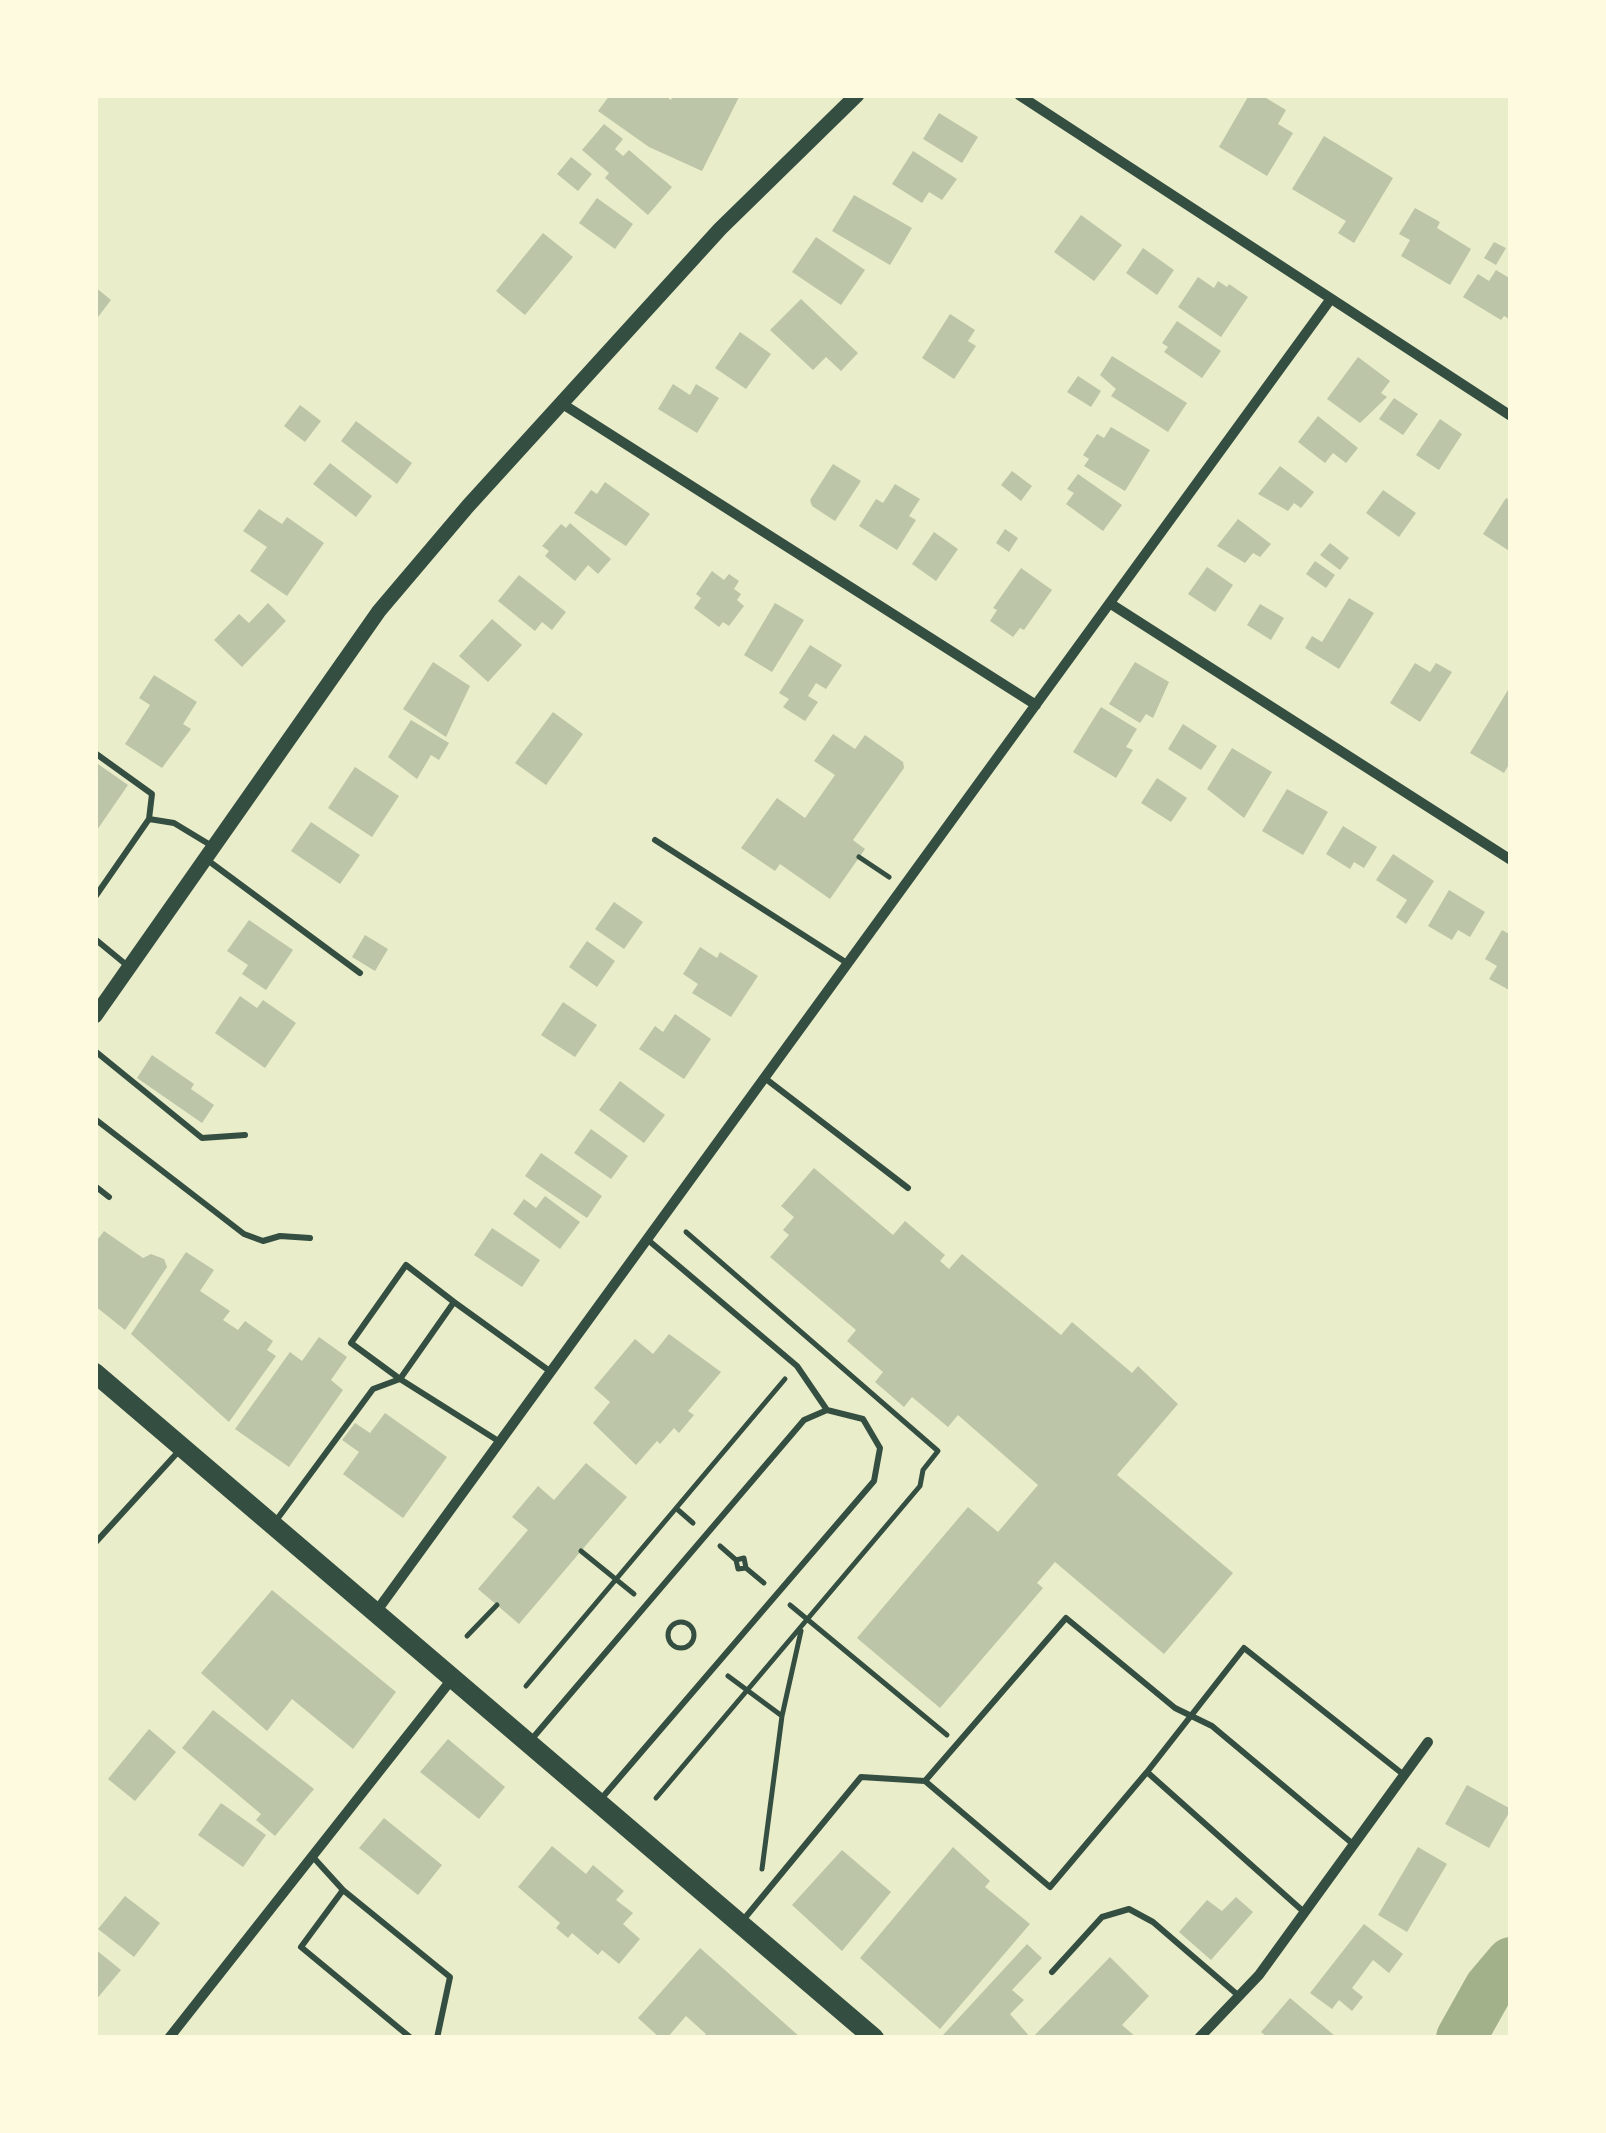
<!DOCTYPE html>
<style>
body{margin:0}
#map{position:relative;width:1606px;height:2133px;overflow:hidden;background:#e9edc9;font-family:"Fira Sans Condensed",sans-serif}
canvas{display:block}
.frame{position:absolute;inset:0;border:98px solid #fefae0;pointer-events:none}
</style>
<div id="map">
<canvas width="1606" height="2133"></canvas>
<div class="frame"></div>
</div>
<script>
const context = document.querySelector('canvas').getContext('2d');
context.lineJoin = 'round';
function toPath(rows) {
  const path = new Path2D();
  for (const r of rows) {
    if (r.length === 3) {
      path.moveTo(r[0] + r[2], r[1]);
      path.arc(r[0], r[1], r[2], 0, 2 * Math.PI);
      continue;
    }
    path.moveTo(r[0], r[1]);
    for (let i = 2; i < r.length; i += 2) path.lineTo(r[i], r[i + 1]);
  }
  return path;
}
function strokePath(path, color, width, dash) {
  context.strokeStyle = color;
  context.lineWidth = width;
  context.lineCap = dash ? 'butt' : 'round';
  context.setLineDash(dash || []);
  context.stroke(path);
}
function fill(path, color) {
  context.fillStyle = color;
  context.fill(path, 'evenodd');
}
const river = toPath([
 [1461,2038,1489,1988,1511,1962]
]);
const building = toPath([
 [610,95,664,95,671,100,673,95,740,95,702,171,649,147,598,111],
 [1249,95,1261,95,1286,110,1278,124,1293,133,1267,176,1219,147],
 [939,113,978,137,962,163,923,139],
 [604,124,623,139,615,149,623,156,629,150,672,187,648,215,605,178,609,173,582,150],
 [1324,136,1393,178,1354,243,1338,233,1346,221,1292,189],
 [913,151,957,179,942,200,929,192,922,203,892,184],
 [571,157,592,174,578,191,557,174],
 [854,195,912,228,890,265,832,231],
 [597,198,633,224,615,249,579,223],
 [1415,208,1440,222,1437,228,1471,249,1450,285,1401,256,1410,240,1399,234],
 [1081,215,1122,245,1094,281,1054,252],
 [543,233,573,257,525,315,496,291],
 [816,237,865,270,841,305,792,272],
 [1494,242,1506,248,1496,265,1484,258],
 [1143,248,1174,270,1157,295,1126,273],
 [1496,270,1511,279,1511,320,1504,316,1501,320,1463,297,1478,274,1489,281],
 [1198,277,1214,288,1218,281,1227,287,1229,284,1248,297,1221,337,1178,307],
 [95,287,111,300,95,321],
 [801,299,858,353,841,371,826,357,813,370,770,330],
 [950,314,975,330,968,341,976,346,954,379,922,358],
 [1177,321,1221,351,1202,378,1164,352,1168,347,1162,343],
 [740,332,771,354,746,389,715,368],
 [1112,356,1187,403,1168,432,1111,396,1116,389,1100,375],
 [1358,357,1390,381,1381,393,1387,397,1360,423,1327,399],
 [1078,376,1101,391,1091,407,1067,392],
 [673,384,690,395,696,384,719,398,697,433,658,409],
 [1394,398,1418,414,1403,435,1379,419],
 [300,405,321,421,305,442,284,426],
 [1318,416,1358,448,1346,463,1333,453,1325,463,1298,442],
 [1440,419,1462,434,1439,470,1416,455],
 [356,421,412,463,397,484,341,441],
 [1111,427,1150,450,1125,491,1084,466,1089,459,1083,455,1097,434,1104,438],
 [330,463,372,496,356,517,313,484],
 [833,464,861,481,835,521,812,506,810,500],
 [1280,466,1314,492,1301,508,1294,503,1288,511,1258,494],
 [1012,471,1032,486,1021,501,1001,485],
 [1078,474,1122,505,1103,531,1066,504,1074,493,1067,489],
 [605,482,650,514,626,546,574,513,591,490,597,494],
 [895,484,920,499,909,516,916,520,897,550,859,526,876,499,883,503],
 [1383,490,1416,513,1399,537,1366,513],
 [1506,498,1511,501,1511,552,1483,534],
 [259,509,282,524,287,517,324,543,287,596,250,571,267,547,243,531],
 [1238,519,1271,544,1260,557,1253,553,1245,563,1217,546],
 [570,523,611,559,598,574,588,565,575,581,545,556,549,551,542,546,561,524,566,528],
 [1005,529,1018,538,1009,552,996,543],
 [934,532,958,549,936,581,912,564],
 [1330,543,1349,558,1340,570,1320,555],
 [1315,561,1335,575,1326,588,1306,574],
 [1207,567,1233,585,1215,612,1188,594],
 [1021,568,1052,590,1024,630,1020,628,1013,637,990,621,997,610,993,608],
 [712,571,724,580,729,574,739,581,734,589,741,594,737,600,744,606,729,626,723,622,719,627,694,608,701,598,696,594],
 [519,575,566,612,552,630,542,622,535,631,498,601],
 [1349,598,1374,613,1339,669,1305,648,1312,636,1322,642],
 [268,603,286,621,242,667,214,640,239,614,249,623],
 [775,603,804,620,772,672,744,655],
 [1260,604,1284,618,1271,640,1247,625],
 [492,619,522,645,488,682,459,656],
 [810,645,842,665,826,689,816,683,808,696,818,702,805,721,783,707,789,699,779,693],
 [433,662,470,686,446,737,403,709],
 [1135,662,1169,682,1153,718,1146,714,1140,723,1109,704],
 [1415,663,1430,672,1436,663,1452,672,1420,722,1390,703],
 [154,675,197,702,183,724,191,729,162,768,125,744,150,705,139,698],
 [1511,685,1511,761,1504,773,1470,753],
 [1101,707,1137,729,1126,747,1133,750,1116,778,1073,752],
 [553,712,583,734,546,785,515,763],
 [411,720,449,743,439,760,431,755,417,779,388,757],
 [1183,724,1217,746,1201,770,1168,749],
 [833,734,855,749,865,735,903,762,904,768,853,840,865,849,830,899,780,864,775,871,741,848,777,798,805,818,835,775,814,761],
 [1232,748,1272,772,1244,818,1207,789],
 [95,762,128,785,95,833],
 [355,767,399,796,372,837,328,808],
 [1157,778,1187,798,1171,822,1141,803],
 [1287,789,1328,812,1303,855,1262,831],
 [311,822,360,855,340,884,291,851],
 [1343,826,1377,847,1364,868,1354,862,1350,869,1326,854],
 [1393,854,1434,881,1406,924,1396,917,1407,900,1376,880],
 [1449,890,1485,912,1470,937,1458,930,1452,940,1428,926],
 [614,902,643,922,624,949,595,929],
 [249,920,293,950,266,990,242,974,248,965,227,951],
 [1502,930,1511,935,1511,991,1489,979,1497,966,1485,959],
 [365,935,388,949,375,971,352,957],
 [587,941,615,961,597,987,569,967],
 [700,947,717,958,720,952,758,976,731,1017,692,993,698,984,683,974],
 [240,996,257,1008,263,1000,296,1023,265,1068,215,1033],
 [563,1002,597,1025,575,1057,541,1035],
 [675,1014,711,1039,684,1079,639,1049,655,1026,663,1032],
 [152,1055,194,1084,191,1089,214,1105,202,1123,137,1078],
 [620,1081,665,1115,644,1143,599,1110],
 [591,1129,628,1156,611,1179,574,1153],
 [541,1153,602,1196,587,1218,525,1176],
 [814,1168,893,1235,905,1221,945,1255,940,1261,949,1269,962,1254,1061,1335,1072,1322,1132,1373,1138,1366,1178,1404,1117,1475,1233,1573,1164,1654,1055,1562,1037,1583,1043,1588,940,1708,857,1638,968,1507,998,1532,1038,1485,958,1415,948,1427,912,1397,904,1407,875,1382,883,1372,847,1341,856,1330,770,1257,789,1235,783,1230,794,1217,781,1206],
 [545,1196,580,1222,560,1249,513,1214,524,1199,536,1208],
 [492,1228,540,1260,522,1287,474,1255],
 [104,1231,143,1258,151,1254,164,1259,167,1267,125,1330,95,1306,95,1243],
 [186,1252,214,1270,200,1291,230,1311,223,1320,238,1330,245,1321,273,1341,267,1350,276,1356,229,1422,131,1334],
 [669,1334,721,1372,688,1411,694,1415,679,1433,674,1428,660,1444,657,1441,636,1465,593,1423,610,1402,594,1388,635,1339,653,1354],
 [319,1337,347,1357,331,1380,343,1390,289,1467,235,1429,290,1352,302,1361],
 [385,1413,447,1457,403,1518,343,1474,359,1452,342,1440,355,1423,370,1433],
 [586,1463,627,1497,519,1624,478,1589,528,1530,512,1517,538,1486,554,1500],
 [272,1590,396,1692,353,1749,292,1699,267,1731,201,1673],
 [213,1710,314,1789,275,1836,256,1820,261,1814,182,1748],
 [149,1729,176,1752,135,1801,108,1779],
 [448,1739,505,1787,479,1819,420,1772],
 [1467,1785,1511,1809,1489,1848,1445,1824],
 [221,1803,266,1835,243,1867,198,1835],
 [384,1818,442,1865,418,1895,359,1848],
 [552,1846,586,1874,593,1865,624,1891,616,1900,633,1913,623,1924,640,1939,619,1964,602,1950,598,1955,572,1933,568,1938,556,1928,560,1923,518,1887],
 [953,1847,990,1881,985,1887,1030,1924,940,2029,860,1958],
 [1418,1847,1447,1864,1407,1932,1378,1915],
 [842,1850,891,1892,842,1951,792,1905],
 [125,1896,160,1923,134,1957,98,1929],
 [1236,1897,1253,1912,1211,1960,1179,1932,1207,1900,1222,1911],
 [1364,1924,1403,1954,1389,1973,1373,1960,1352,1988,1363,1997,1352,2011,1339,2000,1332,2009,1310,1993],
 [1027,1944,1042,1958,1012,1990,1024,2000,1010,2014,1031,2038,943,2035],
 [700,1948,726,1971,801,2038,702,2038,706,2034,686,2016,667,2038,660,2038,638,2018],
 [95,1949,121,1970,95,2001],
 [1110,1957,1149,1996,1122,2025,1137,2038,1032,2038],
 [1290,1998,1335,2036,1334,2038,1268,2038,1261,2032]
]);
const path = toPath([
 [859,857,889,877],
 [677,1509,693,1523],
 [720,1546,736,1560],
 [581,1551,634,1594],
 [746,1568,744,1558,736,1560,738,1569,746,1568,764,1583],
 [790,1605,947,1735],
 [681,1635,13],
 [467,1636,497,1605],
 [728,1676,782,1716,762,1869],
 [526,1686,785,1379],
 [782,1716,801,1631],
 [656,1798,920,1486,923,1470,938,1451,686,1232]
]);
const service = toPath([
 [95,753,152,794,149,819],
 [655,840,847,963],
 [206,859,360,973],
 [95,897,149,819,174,823,212,846],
 [95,939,129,967],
 [95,1051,202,1138,245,1135],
 [766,1079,908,1188],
 [95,1119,244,1234,263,1241,280,1236,310,1238],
 [95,1186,109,1197],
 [648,1240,797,1366,827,1410],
 [454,1302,406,1265,351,1343,400,1379,454,1302,551,1372],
 [275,1522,373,1389,400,1379,500,1442],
 [95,1543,178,1452],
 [531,1740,804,1420,827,1410,863,1419,880,1448,874,1481,601,1799],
 [1147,1772,1244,1648,1404,1775],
 [313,1857,343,1890,450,1977,437,2038],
 [343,1890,301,1947,411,2038],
 [1304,1912,1147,1772,1050,1887,925,1781,1066,1618,1175,1708,1212,1726,1353,1844],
 [744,1919,861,1777,925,1781],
 [1052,1972,1102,1917,1129,1909,1153,1922,1239,1996]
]);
const minor = toPath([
 [1019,95,1511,416],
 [561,403,1036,705],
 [1111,604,1511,860],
 [376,1612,1330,300],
 [169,2038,452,1679],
 [1199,2038,1259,1975,1428,1742]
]);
const tertiary = toPath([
 [95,1016,379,611,468,506,720,229,857,95]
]);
const primary = toPath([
 [95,1373,874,2038]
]);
strokePath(river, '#a3b18a', 50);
fill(building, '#bcc5a7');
strokePath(path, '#344e41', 5);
strokePath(service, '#344e41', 6);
strokePath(minor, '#344e41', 10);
strokePath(tertiary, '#344e41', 15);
strokePath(primary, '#344e41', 20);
</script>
